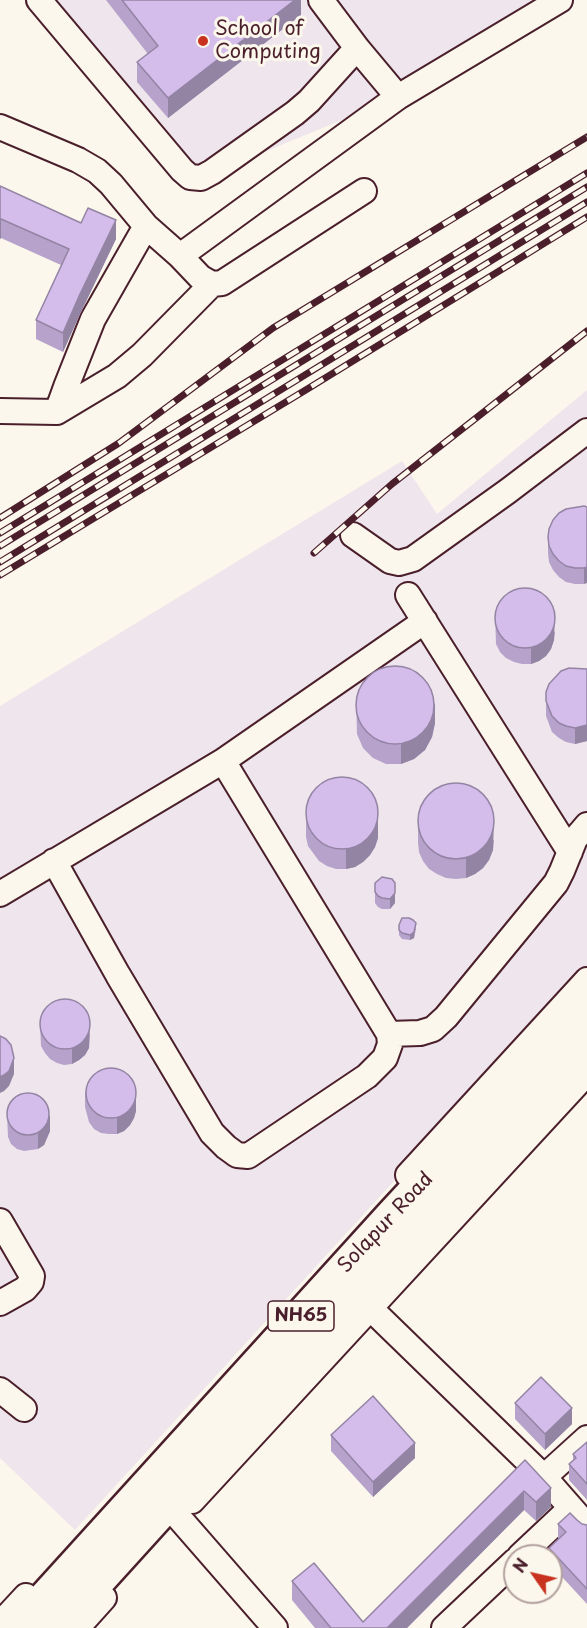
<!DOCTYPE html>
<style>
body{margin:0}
#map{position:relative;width:587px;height:1628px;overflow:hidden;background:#fbf7ec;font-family:"Playpen Sans",sans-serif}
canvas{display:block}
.north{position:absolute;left:503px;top:1544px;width:60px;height:60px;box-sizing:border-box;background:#fbf7ec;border:2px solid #b4a19f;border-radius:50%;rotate:304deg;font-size:16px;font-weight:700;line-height:24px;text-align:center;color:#4a1f2b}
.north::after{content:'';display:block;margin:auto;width:21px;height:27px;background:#c8321e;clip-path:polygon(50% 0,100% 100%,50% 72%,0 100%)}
</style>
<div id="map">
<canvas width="587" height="1628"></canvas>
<div class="north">N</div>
</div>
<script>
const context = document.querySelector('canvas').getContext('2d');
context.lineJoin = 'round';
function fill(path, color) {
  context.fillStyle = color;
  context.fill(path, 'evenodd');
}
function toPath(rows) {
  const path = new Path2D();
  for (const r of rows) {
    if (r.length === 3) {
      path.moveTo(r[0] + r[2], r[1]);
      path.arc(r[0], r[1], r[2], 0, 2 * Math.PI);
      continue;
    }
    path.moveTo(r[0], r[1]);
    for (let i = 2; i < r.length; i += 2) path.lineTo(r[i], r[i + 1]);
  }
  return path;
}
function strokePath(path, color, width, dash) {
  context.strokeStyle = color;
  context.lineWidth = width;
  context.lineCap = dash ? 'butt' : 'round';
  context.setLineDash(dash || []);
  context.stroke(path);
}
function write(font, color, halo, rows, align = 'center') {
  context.font = font + ' "Playpen Sans",sans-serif';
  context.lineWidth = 6;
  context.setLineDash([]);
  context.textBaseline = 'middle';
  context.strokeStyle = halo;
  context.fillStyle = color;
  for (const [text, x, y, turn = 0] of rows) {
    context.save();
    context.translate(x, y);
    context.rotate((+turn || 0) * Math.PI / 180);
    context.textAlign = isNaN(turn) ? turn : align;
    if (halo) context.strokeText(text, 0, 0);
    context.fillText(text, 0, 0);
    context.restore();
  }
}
const built = toPath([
 [40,0,560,0,398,97,201,178],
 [587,390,587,970,75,1530,0,1458,0,706,402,461,437,514]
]);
const minor = toPath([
 [39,0,182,170,190,177,201,178,212,172,295,113,309,101,357,48],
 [321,0,357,48,398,97,560,0],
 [0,127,78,160,97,171,111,184,146,226,180,256,200,277,212,284,222,283,364,191],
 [180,256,398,97],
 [0,411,57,412,117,376,142,355,212,284],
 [57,412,66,387,93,319,146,226],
 [353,535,390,561,399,563,413,559,508,491,587,431],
 [408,595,570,852],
 [54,861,118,975,212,1133,226,1147,237,1155,248,1156,367,1076,385,1058,390,1044,389,1034,223,761],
 [0,894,223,761,425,621],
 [389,1034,420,1033,433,1029,446,1017,556,883,562,871,575,839,587,825],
 [408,1175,587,980],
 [0,1221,32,1276,31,1282,25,1289,0,1303],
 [370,1308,544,1477,587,1438],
 [0,1390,24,1409],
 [544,1477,587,1526],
 [192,1501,587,1073],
 [167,1504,275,1628],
 [520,1556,571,1508],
 [0,1624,26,1596],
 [77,1628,104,1598],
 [444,1628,515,1561]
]);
const highway = toPath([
 [18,1628,392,1216,587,1006],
 [55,1628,587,1041]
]);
const rail = toPath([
 [0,518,119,443,273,328,587,137],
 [0,533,587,173],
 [0,546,587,187],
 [314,553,392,484,587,331],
 [0,562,587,202],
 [0,575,309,388,587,217]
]);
const wall = toPath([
 [106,0,301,0,301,15,168,118,137,82,137,62,148,54],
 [0,186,116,239,80,314,63,352,36,339,36,320,61,265,1,238,0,239],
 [584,506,584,584,575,584,566,582,559,577,553,570,549,562,548,553,548,537],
 [495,611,555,632,554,640,551,649,546,656,539,661,531,664,522,664,514,662,506,658,500,652,496,644],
 [587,669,587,741,575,744,566,742,559,738,552,732,546,716,546,692],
 [356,700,435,723,432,737,425,750,414,759,401,764,386,764,373,758,363,748,357,734],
 [306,807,378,838,375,847,370,855,363,862,355,867,346,869,336,869,327,866,319,861,308,846,306,837],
 [418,821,494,840,493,850,489,860,483,868,475,874,466,878,456,879,446,878,437,874,429,869,423,861,419,852,418,842],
 [375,883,395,883,395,903,390,909,382,909,378,907,375,903],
 [399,925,416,929,414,938,410,940,402,939,399,935],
 [40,1023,90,1033,89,1048,85,1055,79,1060,72,1064,64,1065,57,1063,50,1059,45,1053,41,1046],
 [85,1091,136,1111,134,1118,130,1125,124,1131,117,1134,109,1134,101,1133,94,1129,89,1122,85,1107],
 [7,1114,50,1131,44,1145,38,1149,24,1151,17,1149,11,1144,8,1137],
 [515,1403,572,1424,545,1450,515,1419],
 [331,1435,415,1458,373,1497,331,1451],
 [587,1442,587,1500,569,1480,569,1464,573,1460,573,1454],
 [525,1460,551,1507,536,1521,524,1510,407,1628,315,1628,292,1600,292,1581,363,1622],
 [577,1520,582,1524,587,1525,587,1604,551,1565,551,1556,549,1556,549,1548,558,1539,558,1524]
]);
const shadedWall = toPath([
 [295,0,301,0,301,15,168,118,168,98],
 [1,219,1,238,0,239,0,220],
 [116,220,116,239,80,314,63,352,63,333,80,294],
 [587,567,587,583,584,584,584,568],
 [555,616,554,640,551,649,546,656,539,661,531,664,531,648],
 [435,703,435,723,432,737,425,750,414,759,401,764,401,744],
 [587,725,587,741,575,744,575,728],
 [378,808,378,838,375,847,370,855,363,862,355,867,346,869,346,849],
 [494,820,493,850,489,860,483,868,475,874,466,878,466,857],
 [395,893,395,903,390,909,390,899],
 [416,923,414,938,410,940,410,935],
 [90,1017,89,1048,85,1055,79,1060,72,1064,72,1048],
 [14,1058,14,1074,9,1086,4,1091,0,1093,0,1077],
 [136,1095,136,1111,134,1118,130,1125,124,1131,117,1134,117,1118],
 [50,1115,50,1131,44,1145,38,1149,38,1134],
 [572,1408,572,1424,545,1450,545,1434],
 [415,1443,415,1458,373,1497,373,1482],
 [551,1488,551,1507,536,1521,536,1502],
 [524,1491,524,1510,407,1628,387,1628]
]);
const building = toPath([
 [122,0,295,0,168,98,137,62,158,46,122,0],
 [0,186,81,223,88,208,116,220,80,294,63,333,36,320,69,249,1,219,0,220,0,186],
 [584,506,587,507,587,567,584,568,575,568,566,566,559,561,553,554,549,546,548,537,549,529,553,520,559,513,566,509,584,506],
 [525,618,30],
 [395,705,39],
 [569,668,587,669,587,725,575,728,566,726,559,723,552,716,546,701,546,692,549,684,561,671,569,668],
 [342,813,36],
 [456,821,38],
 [382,877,392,879,395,883,395,893,390,899,382,898,378,896,375,892,375,883,382,877],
 [402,918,409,918,413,920,416,923,414,932,410,935,402,933,399,930,399,925,402,918],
 [65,1024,25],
 [0,1036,6,1039,11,1045,14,1058,9,1071,4,1075,0,1077,0,1036],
 [111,1093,25],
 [28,1114,21],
 [541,1377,572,1408,545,1434,515,1403,541,1377],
 [373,1396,415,1443,373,1482,331,1435,373,1396],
 [587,1442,587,1484,569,1464,576,1458,573,1454,587,1442],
 [525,1460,551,1488,536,1502,524,1491,387,1628,331,1628,292,1581,314,1563,363,1622,525,1460],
 [570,1513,577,1520,582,1524,587,1525,587,1589,549,1548,566,1532,558,1524,570,1513]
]);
const markers = [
 [203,41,6,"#c8321e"]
];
const shields = [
 [301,1316,66]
];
const shieldNames = [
 ["NH65",301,1316]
];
const poiNames = [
 ["School of",215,29],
 ["Computing",215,52]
];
const streetNames = [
 ["Solapur Road",386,1223,-47]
];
fill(built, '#efe5ec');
strokePath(minor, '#4a1f2b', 28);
strokePath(highway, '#4a1f2b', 38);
strokePath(minor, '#fbf7ec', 24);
strokePath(highway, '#fbf7ec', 33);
strokePath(rail, '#4a1f2b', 7);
strokePath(rail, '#fbf7ec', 4.5, [14]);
fill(wall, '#b6a2ca');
fill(shadedWall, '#9484a4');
fill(building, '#d4bceb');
strokePath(building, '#9484a4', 1.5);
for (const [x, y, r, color] of markers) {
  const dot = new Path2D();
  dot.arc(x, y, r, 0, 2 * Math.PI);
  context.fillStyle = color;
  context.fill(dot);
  strokePath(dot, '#fbf7ec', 2);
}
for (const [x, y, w] of shields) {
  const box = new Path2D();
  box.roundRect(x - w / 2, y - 15, w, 30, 4.5);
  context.fillStyle = '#fbf7ec';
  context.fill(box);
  strokePath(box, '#4a1f2b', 1.5);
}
write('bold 18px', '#4a1f2b', null, shieldNames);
write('20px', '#4a1f2b', '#fbf7ec', poiNames, 'left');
write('20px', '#4a1f2b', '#fbf7ec', streetNames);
</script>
